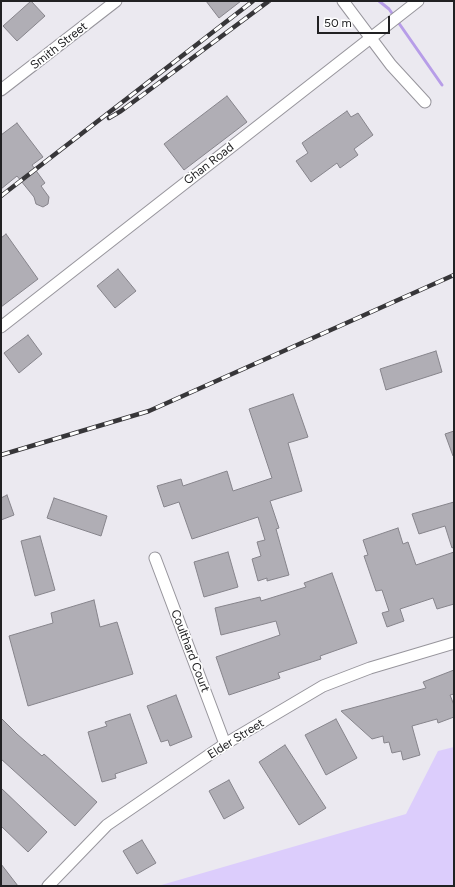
<!DOCTYPE html>
<style>
body{margin:0}
#map{position:relative;width:455px;height:887px;overflow:hidden;background:#ebe9f0;font-family:Figtree,sans-serif}
canvas{display:block}
.frame{position:absolute;inset:0;border:2px solid #212123;pointer-events:none}
.scale{position:absolute;left:317px;top:16px;width:73px;height:18px;box-sizing:border-box;border:2px solid #212123;border-top:0;padding-left:5px;font-size:12px;line-height:14px;white-space:nowrap;color:#212123;-webkit-text-stroke:3px #fff;paint-order:stroke}
</style>
<div id="map">
<canvas width="455" height="887"></canvas>
<div class="frame"></div>
<div class="scale">50 m</div>
</div>
<script>
const context = document.querySelector('canvas').getContext('2d');
context.lineJoin = 'round';
function fill(path, color) {
  context.fillStyle = color;
  context.fill(path, 'evenodd');
}
function toPath(rows) {
  const path = new Path2D();
  for (const r of rows) {
    path.moveTo(r[0], r[1]);
    for (let i = 2; i < r.length; i += 2) path.lineTo(r[i], r[i + 1]);
  }
  return path;
}
function strokePath(path, color, width, dash) {
  context.strokeStyle = color;
  context.lineWidth = width;
  context.lineCap = dash ? 'butt' : 'round';
  context.setLineDash(dash || []);
  context.stroke(path);
}
function write(font, color, halo, rows, align = 'center') {
  context.font = font + ' Figtree,sans-serif';
  context.lineWidth = 3.5;
  context.setLineDash([]);
  context.textBaseline = 'middle';
  context.strokeStyle = halo;
  context.fillStyle = color;
  for (const [text, x, y, turn = 0] of rows) {
    context.save();
    context.translate(x, y);
    context.rotate((+turn || 0) * Math.PI / 180);
    context.textAlign = isNaN(turn) ? turn : align;
    if (halo) context.strokeText(text, 0, 0);
    context.fillText(text, 0, 0);
    context.restore();
  }
}
const green = toPath([
 [454,747,454,886,158,886,406,814,438,751]
]);
const stream = toPath([
 [379,1,389,9,442,85]
]);
const building = toPath([
 [31,1,45,16,17,41,3,26,31,1],
 [206,1,241,1,219,18,206,1],
 [227,96,247,122,184,170,164,144,227,96],
 [347,111,351,117,358,113,373,135,354,149,358,155,340,168,337,163,311,182,296,161,308,153,302,143,347,111],
 [17,123,43,157,32,165,45,183,41,186,49,197,48,204,43,207,36,204,34,197,17,176,1,189,1,135,17,123],
 [6,234,38,279,1,307,1,238,6,234],
 [118,269,136,291,115,308,97,286,118,269],
 [28,335,42,354,19,373,4,353,28,335],
 [436,351,442,372,386,390,380,369,436,351],
 [293,394,308,437,288,443,302,491,270,501,279,528,276,529,289,575,267,581,267,578,258,581,252,559,261,556,257,542,265,540,258,517,192,539,179,502,164,507,157,486,181,479,183,486,227,471,233,491,272,478,249,409,293,394],
 [454,431,454,456,453,456,445,434,454,431],
 [7,495,14,515,1,520,1,498,7,495],
 [54,498,107,516,101,536,47,518,54,498],
 [454,502,454,547,452,548,445,526,419,534,412,514,454,502],
 [398,528,403,544,408,542,416,565,454,552,454,604,437,609,433,598,400,609,404,621,387,627,382,613,389,611,382,590,376,591,364,556,368,555,363,540,398,528],
 [40,536,55,590,35,596,21,541,40,536],
 [228,552,238,587,204,597,194,562,228,552],
 [332,573,357,643,320,656,321,659,278,673,280,678,229,695,216,657,280,635,276,621,221,635,215,608,260,597,261,601,306,587,304,583,332,573],
 [94,600,100,627,117,622,133,674,28,706,9,636,53,623,51,613,94,600],
 [454,670,454,694,450,695,454,705,454,717,438,723,437,719,412,726,420,755,403,760,401,751,392,753,389,742,384,743,383,736,372,739,341,711,426,688,423,682,454,670],
 [176,695,192,737,170,746,168,740,161,742,147,706,176,695],
 [130,714,147,763,115,774,116,778,102,782,88,732,107,726,105,722,130,714],
 [1,718,17,734,42,756,44,754,97,802,75,826,1,759,1,718],
 [336,719,357,758,326,775,305,735,336,719],
 [285,745,326,808,299,825,259,762,285,745],
 [229,780,244,808,224,819,209,791,229,780],
 [1,788,47,832,28,852,1,826,1,788],
 [142,840,156,863,137,874,123,851,142,840],
 [1,864,18,886,1,886,1,864]
]);
const street = toPath([
 [343,1,391,65,425,102],
 [1,90,116,1],
 [1,327,418,1],
 [155,558,225,744],
 [48,886,107,825,225,744,323,686,370,668,454,643]
]);
const rail = toPath([
 [109,118,121,111,269,1],
 [1,196,253,1],
 [1,455,149,411,454,275]
]);
const streetNames = [
 ["Smith Street",59,46,-38],
 ["Ghan Road",209,164,-38],
 ["Coulthard Court",190,651,69],
 ["Elder Street",236,739,-32]
];
fill(green, '#dccdfc');
strokePath(stream, '#b79de8', 3);
fill(building, '#b0aeb5');
strokePath(building, '#86848b', 1);
strokePath(street, '#97959c', 13);
strokePath(street, '#fff', 11);
strokePath(rail, '#373639', 4.5);
strokePath(rail, '#fff', 3, [9]);
write('12px', '#212123', '#fff', streetNames);
</script>
